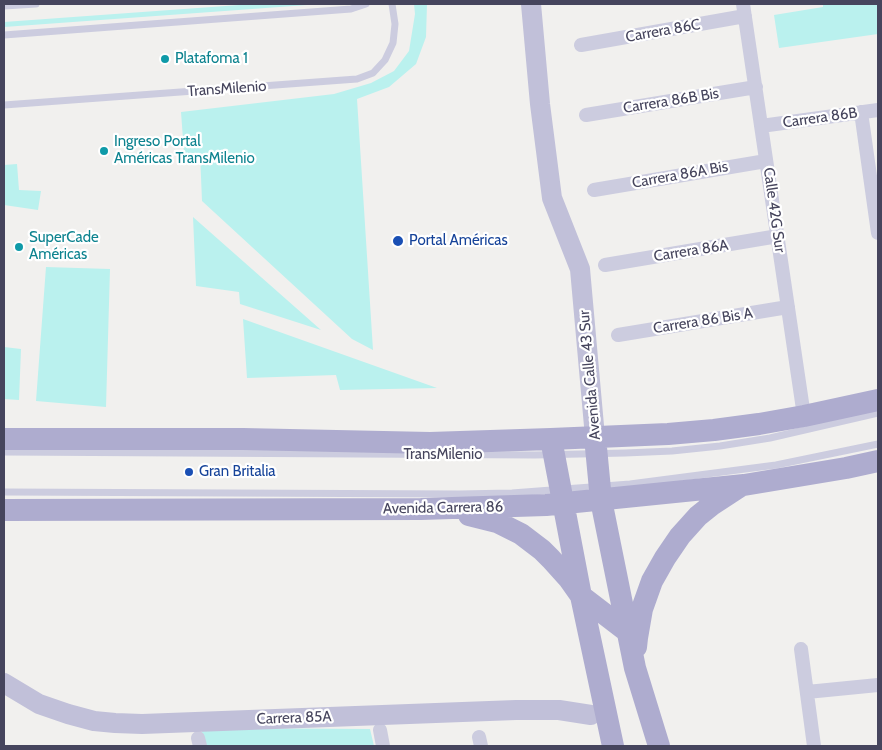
<!DOCTYPE html>
<meta charset="utf-8">
<style>
body{margin:0}
#map{position:relative;width:882px;height:750px;overflow:hidden;background:#f1f0ee;font-family:Cabin,sans-serif}
canvas{display:block}
.frame{position:absolute;inset:0;border:5px solid #46455d;pointer-events:none}
</style>
<div id="map">
<canvas width="882" height="750"></canvas>
<div class="frame"></div>
</div>
<script>
const context = document.querySelector('canvas').getContext('2d');
context.lineJoin = 'round';
function fill(path, color) {
  context.fillStyle = color;
  context.fill(path, 'evenodd');
}
function toPath(rows) {
  const path = new Path2D();
  for (const r of rows) {
    path.moveTo(r[0], r[1]);
    for (let i = 2; i < r.length; i += 2) path.lineTo(r[i], r[i + 1]);
  }
  return path;
}
function strokePath(path, color, width, dash) {
  context.strokeStyle = color;
  context.lineWidth = width;
  context.lineCap = dash ? 'butt' : 'round';
  context.setLineDash(dash || []);
  context.stroke(path);
}
function write(font, color, halo, rows, align = 'center') {
  context.font = font + ' Cabin,sans-serif';
  context.lineWidth = 4.5;
  context.setLineDash([]);
  context.textBaseline = 'middle';
  context.strokeStyle = halo;
  context.fillStyle = color;
  for (const [text, x, y, turn = 0] of rows) {
    context.save();
    context.translate(x, y);
    context.rotate((+turn || 0) * Math.PI / 180);
    context.textAlign = isNaN(turn) ? turn : align;
    if (halo) context.strokeText(text, 0, 0);
    context.fillText(text, 0, 0);
    context.restore();
  }
}
const green = toPath([
 [253,4,321,4,4,27,4,22],
 [414,4,427,4,426,37,416,64,389,87,357,99,373,350,352,339,202,201,200,153,184,153,181,112,334,94,371,83,394,71,409,51,415,14],
 [823,4,878,4,878,34,779,48,774,15,823,7],
 [17,164,19,190,41,191,38,210,4,205,4,165],
 [193,217,321,330,240,304,239,292,196,286],
 [46,267,110,269,106,407,36,401],
 [243,319,437,388,340,390,336,375,247,378],
 [4,347,21,349,19,400,4,399],
 [201,728,370,729,374,746,205,746]
]);
const lane = toPath([
 [4,6,36,4],
 [4,35,351,9,366,4],
 [4,105,357,79,373,73,385,60,393,43,395,24,392,4],
 [4,452,535,455,625,453,672,451,720,446,770,438,878,413],
 [4,492,459,494,512,493,630,484,776,465,878,444]
]);
const street = toPath([
 [743,4,804,416],
 [581,45,745,16],
 [861,112,878,233],
 [586,115,756,87],
 [761,126,878,110],
 [594,190,766,161],
 [605,265,778,236],
 [618,335,788,307],
 [801,649,814,746],
 [807,692,878,685],
 [380,730,383,746],
 [479,737,481,746],
 [198,738,200,746]
]);
const secondary = toPath([
 [531,4,540,104,552,198,580,269,595,437],
 [4,683,39,704,68,714,94,721,115,723,142,724,516,710,559,710,591,715]
]);
const primary = toPath([
 [595,437,601,500,635,668,659,746],
 [4,439,243,439,430,443,551,439,668,434,714,430,759,424,804,416,878,400],
 [551,439,581,596,613,746],
 [4,510,421,509,546,505,744,485,846,468,878,461],
 [469,515,497,522,521,534,542,550,551,559,569,579,581,596,628,632],
 [636,647,637,638,642,609,652,581,665,558,680,536,698,516,713,504,739,487]
]);
const markers = [
 [165,59,5,"#0f9aa8"],
 [104,151,5,"#0f9aa8"],
 [398,241,6,"#1a4fb4"],
 [19,247,5,"#0f9aa8"],
 [189,472,5,"#1a4fb4"]
];
const streetNames = [
 ["Carrera 86C",663,31,-10],
 ["TransMilenio",227,89,-4],
 ["Carrera 86B Bis",671,101,-9],
 ["Carrera 86B",820,118,-8],
 ["Carrera 86A Bis",680,175,-10],
 ["Calle 42G Sur",774,210,82],
 ["Carrera 86A",691,251,-9],
 ["Carrera 86 Bis A",703,321,-9],
 ["Avenida Calle 43 Sur",590,375,-95],
 ["TransMilenio",443,455],
 ["Avenida Carrera 86",443,508,-1],
 ["Carrera 85A",294,718,-2]
];
const cultureNames = [
 ["Platafoma 1",175,59],
 ["Ingreso Portal",114,142],
 ["Américas TransMilenio",114,159],
 ["SuperCade",29,238],
 ["Américas",29,255]
];
const transitNames = [
 ["Portal Américas",409,241],
 ["Gran Britalia",199,472]
];
fill(green, '#baf1ee');
strokePath(lane, '#ccccdf', 7);
strokePath(street, '#ccccdf', 14);
strokePath(secondary, '#c1c0d9', 20);
strokePath(primary, '#aeaccf', 22);
for (const [x, y, r, color] of markers) {
  const dot = new Path2D();
  dot.arc(x, y, r, 0, 2 * Math.PI);
  context.fillStyle = color;
  context.fill(dot);
  strokePath(dot, '#fff', 2);
}
write('15px', '#46455d', '#fff', streetNames);
write('15px', '#0d838f', '#fff', cultureNames, 'left');
write('15px', '#164399', '#fff', transitNames, 'left');
</script>
